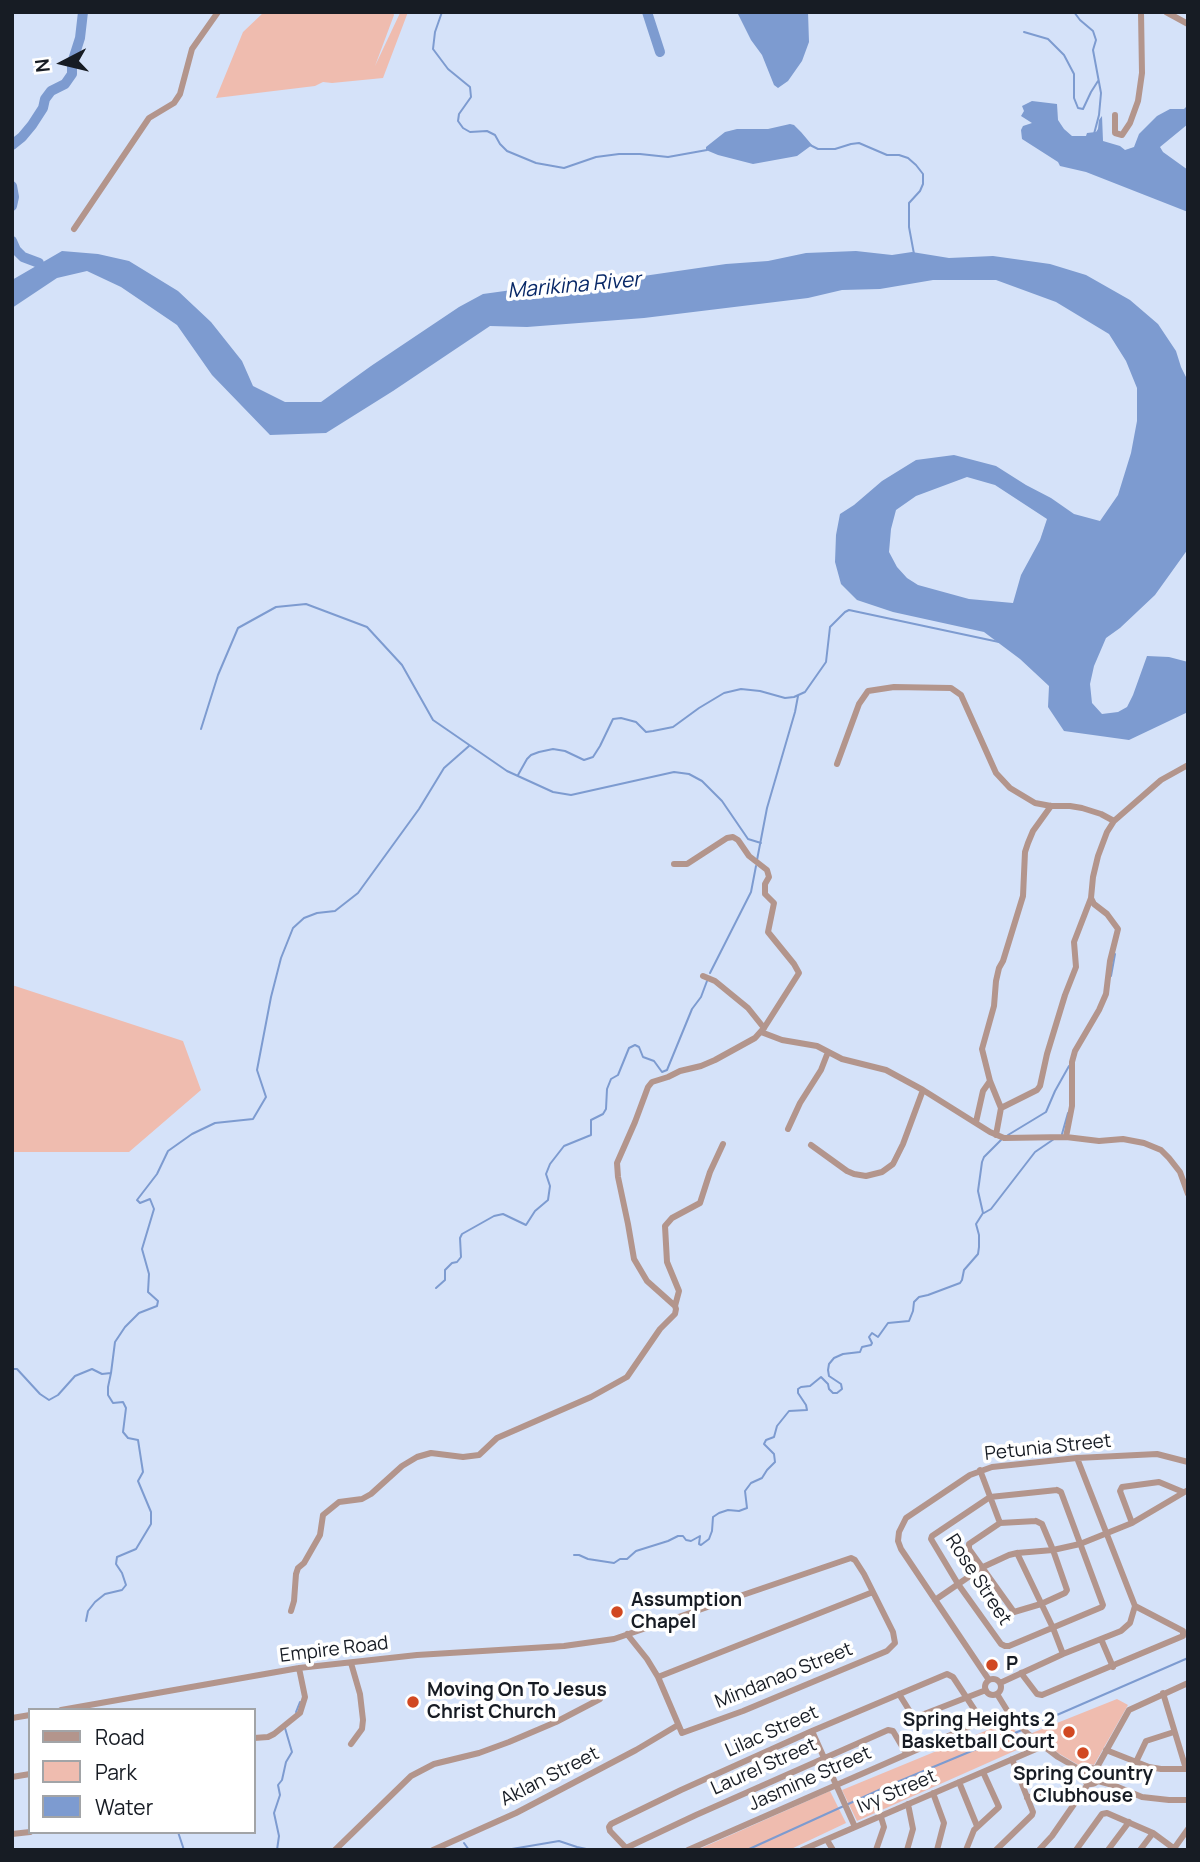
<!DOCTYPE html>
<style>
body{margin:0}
#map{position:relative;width:1200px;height:1862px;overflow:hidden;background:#d5e2f9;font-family:Manrope,sans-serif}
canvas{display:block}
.frame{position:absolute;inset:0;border:14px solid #171c24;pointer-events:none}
.legend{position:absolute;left:28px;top:1708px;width:228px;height:126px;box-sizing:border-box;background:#fff;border:2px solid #a2a4a7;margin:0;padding:9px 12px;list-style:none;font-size:21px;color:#171c24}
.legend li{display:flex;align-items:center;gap:14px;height:35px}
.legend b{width:35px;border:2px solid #a2a4a7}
.north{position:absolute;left:28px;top:28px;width:70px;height:70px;-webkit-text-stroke:5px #fff;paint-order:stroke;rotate:263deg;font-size:19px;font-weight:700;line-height:28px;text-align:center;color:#171c24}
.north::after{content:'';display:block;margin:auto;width:24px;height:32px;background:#171c24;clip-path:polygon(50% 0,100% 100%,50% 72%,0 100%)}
</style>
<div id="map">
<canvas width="1200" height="1862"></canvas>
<div class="frame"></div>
<ul class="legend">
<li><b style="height:9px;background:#b3958c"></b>Road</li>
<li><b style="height:19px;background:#efbcaf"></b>Park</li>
<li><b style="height:19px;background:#7d9bd0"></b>Water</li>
</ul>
<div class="north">N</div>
</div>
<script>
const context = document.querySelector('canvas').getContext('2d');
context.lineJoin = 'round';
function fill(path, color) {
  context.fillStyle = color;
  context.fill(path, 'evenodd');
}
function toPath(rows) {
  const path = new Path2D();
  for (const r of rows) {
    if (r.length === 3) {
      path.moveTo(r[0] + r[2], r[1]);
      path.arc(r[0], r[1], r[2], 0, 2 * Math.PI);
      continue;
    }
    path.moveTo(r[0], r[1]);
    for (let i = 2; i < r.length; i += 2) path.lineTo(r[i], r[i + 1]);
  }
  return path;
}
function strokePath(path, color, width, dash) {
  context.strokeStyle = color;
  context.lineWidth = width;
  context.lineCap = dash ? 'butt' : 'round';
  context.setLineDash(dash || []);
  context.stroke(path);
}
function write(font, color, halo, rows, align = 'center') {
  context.font = font + ' Manrope,sans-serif';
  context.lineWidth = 7;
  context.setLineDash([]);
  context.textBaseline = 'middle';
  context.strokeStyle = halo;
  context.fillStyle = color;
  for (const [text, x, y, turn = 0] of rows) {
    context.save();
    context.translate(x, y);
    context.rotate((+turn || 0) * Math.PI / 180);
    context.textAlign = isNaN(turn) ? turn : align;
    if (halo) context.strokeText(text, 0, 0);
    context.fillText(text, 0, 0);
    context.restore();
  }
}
const green = toPath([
 [264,12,393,12,394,15,375,66,400,13,408,12,383,78,332,83,323,82,315,86,216,98,243,32],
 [12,985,183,1041,201,1090,129,1152,12,1152],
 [1117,1699,1128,1705,1094,1765,1089,1764,1082,1767,1058,1753,1032,1733],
 [1007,1722,1028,1745,857,1821,842,1790],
 [830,1791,846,1823,789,1850,697,1850]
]);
const water = toPath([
 [737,12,808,12,809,42,802,61,788,81,778,88,774,85,762,55,751,40],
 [1032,101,1057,104,1058,120,1064,129,1072,136,1086,136,1087,133,1096,132,1098,129,1099,120,1102,116,1103,141,1120,146,1125,150,1134,147,1139,134,1157,116,1170,109,1184,109,1188,105,1188,124,1160,147,1163,152,1188,170,1188,212,1086,172,1060,166,1058,162,1022,139,1021,130,1023,126,1032,123,1021,116,1024,111,1022,106],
 [790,124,794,125,801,132,812,145,797,156,753,164,718,155,706,150,706,147,725,132,737,129,768,129],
 [62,251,98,254,129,261,178,291,211,322,242,361,253,386,285,402,321,402,371,366,459,307,483,294,512,290,547,290,726,264,768,261,806,253,856,251,892,255,912,252,949,258,993,256,1050,264,1086,275,1130,300,1158,324,1176,351,1181,367,1188,381,1188,549,1155,595,1120,628,1106,638,1094,666,1090,684,1092,703,1102,714,1118,712,1127,707,1133,695,1147,656,1169,657,1188,662,1188,712,1129,740,1064,731,1048,707,1049,686,1020,659,984,632,893,612,857,600,841,584,835,562,836,535,840,514,854,505,882,481,916,460,954,455,996,466,1026,485,1051,498,1074,514,1100,521,1118,495,1131,453,1137,421,1137,388,1126,361,1109,334,1056,302,996,280,933,280,880,289,842,290,808,298,644,318,527,327,490,326,393,391,326,433,270,435,212,375,177,325,121,287,87,271,57,278,12,308,12,280],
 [967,477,995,485,1047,519,1040,540,1021,575,1013,603,969,599,918,585,907,578,897,567,889,552,891,529,896,510,916,496]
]);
const stream = toPath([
 [442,12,435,32,433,49,448,69,470,87,471,97,459,114,458,121,463,128,470,132,487,131,495,135,500,144,507,151,536,163,564,168,596,157,619,154,640,154,668,157,707,150],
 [1074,12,1080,20,1093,31,1096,40,1093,50,1101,93,1099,115,1094,134],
 [1024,32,1048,39,1064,55,1074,74,1074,98,1078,108,1083,109,1091,92,1098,81],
 [810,145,818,149,835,149,851,144,859,143,887,155,899,155,908,158,916,165,923,174,923,184,920,191,909,203,909,227,914,254],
 [201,729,218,675,238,628,276,607,306,604,367,627,402,665,433,720,507,771,553,792,571,795,674,772,689,774,702,781,722,801,748,839,761,843],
 [518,775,527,759,531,755,539,752,553,749,565,751,584,760,593,757,600,746,613,719,621,718,636,722,646,732,653,731,673,727,699,708,724,693,741,689,760,691,785,698,794,697,805,692,826,662,830,627,845,612,849,610,999,642],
 [757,860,767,808,795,712,798,696],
 [710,973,751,892,756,866],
 [1111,976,1115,954],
 [1062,1134,1068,1113],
 [1008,1135,1046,1112,1055,1091,1069,1066],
 [984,1213,991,1209,1035,1152,1054,1139],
 [436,1288,445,1280,445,1270,452,1263,457,1262,461,1257,460,1238,462,1234,494,1216,503,1214,526,1225,535,1211,548,1200,550,1186,546,1174,550,1164,564,1146,591,1135,591,1120,603,1114,606,1109,607,1089,611,1079,618,1075,629,1048,635,1045,639,1047,643,1057,654,1061,662,1072,667,1070,692,1009,701,997,707,981],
 [12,1369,17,1369,40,1394,49,1400,58,1395,75,1376,92,1369,102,1374,111,1373,115,1342,125,1327,139,1313,157,1306,158,1301,148,1292,149,1274,142,1249,154,1209,150,1199,140,1203,137,1200,157,1174,168,1151,192,1134,215,1123,253,1119,266,1097,257,1070,271,997,281,958,293,928,304,918,317,913,335,911,358,893,419,809,444,768,469,746],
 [574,1555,579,1555,588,1559,614,1563,620,1559,627,1559,636,1551,668,1541,678,1536,683,1536,686,1540,691,1541,700,1536,699,1544,701,1545,709,1539,712,1531,713,1517,719,1513,728,1510,739,1511,747,1508,745,1491,751,1483,762,1478,767,1470,775,1462,774,1454,764,1444,766,1440,774,1437,777,1426,789,1411,807,1410,806,1405,798,1393,798,1389,801,1387,810,1386,821,1377,828,1384,829,1389,833,1393,837,1393,842,1389,841,1384,829,1376,828,1370,829,1364,834,1358,843,1354,860,1352,862,1347,871,1345,872,1343,869,1337,872,1333,878,1337,888,1323,909,1321,913,1311,914,1302,919,1297,928,1295,960,1283,962,1280,964,1270,978,1254,979,1247,979,1235,976,1224,983,1213,978,1191,982,1162,984,1157,1001,1140],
 [86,1621,88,1611,95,1602,105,1594,122,1590,126,1585,122,1573,116,1564,117,1557,136,1549,151,1524,151,1512,138,1481,143,1472,138,1440,128,1438,123,1432,126,1408,123,1402,113,1403,108,1395,108,1387,111,1373],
 [296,1712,300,1702],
 [1027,1728,1188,1658],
 [178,1832,184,1850],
 [464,1843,469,1850],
 [277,1850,279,1836,274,1813,280,1795,278,1785,282,1780,286,1762,292,1752,285,1728],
 [506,1850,559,1841,577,1847,591,1850],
 [747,1850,890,1785,1022,1730]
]);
const river = toPath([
 [647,12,660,52],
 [12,145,22,137,32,125,43,108,45,99,51,91,65,84,72,74,72,63,80,38,83,12],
 [12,186,14,197,12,206],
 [12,241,16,250,23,257,39,263]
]);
const minor = toPath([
 [1166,12,1188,24],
 [1115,115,1115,133,1122,135,1130,123,1138,101,1142,73,1141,12],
 [74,229,149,118,174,103,180,94,192,49,218,12],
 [837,764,859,704,868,691,894,687,951,688,961,695,996,773,1010,788,1035,803,1051,806,1070,806,1082,808,1101,814,1114,821],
 [703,976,715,981,748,1008,764,1028],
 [761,1032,782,1040,817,1046,842,1059,886,1070,923,1090,990,1132,1004,1138,1066,1137,1099,1141,1123,1139,1144,1143,1161,1150,1169,1158,1180,1172,1188,1194],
 [1001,1108,1037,1090,1040,1086,1047,1054,1065,995,1076,967,1074,942,1091,898],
 [976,1122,983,1091,990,1081],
 [788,1129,800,1103,821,1070,828,1052],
 [996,1135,1001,1108,990,1081,982,1049,994,1006,996,981,999,968,1003,961,1023,896,1025,852,1028,843,1033,831,1051,806],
 [1066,1137,1072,1106,1072,1062,1075,1051,1099,1010,1106,994,1110,961,1118,929,1107,914,1094,904,1091,898,1093,877,1098,856,1107,832,1114,821,1161,780,1188,765],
 [811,1145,847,1171,854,1174,866,1176,882,1172,893,1164,903,1144,923,1090],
 [675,1306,679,1291,667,1262,665,1226,672,1218,700,1203,710,1172,723,1144],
 [980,1470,1000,1523],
 [1057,1490,1061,1492,1103,1605,1102,1607,1009,1646,1005,1646,1001,1644,958,1584,931,1539,932,1536,990,1497,1057,1490],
 [1036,1521,1042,1524,1053,1550,1067,1590,1065,1593,1041,1604,1014,1612,969,1549,969,1544,1000,1523,1036,1521],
 [1132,1523,1120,1491,1122,1487,1159,1482,1183,1492],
 [1017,1553,1053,1628,1063,1654],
 [935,1600,983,1567,1009,1555,1017,1553,1053,1550,1080,1544,1132,1523,1188,1490],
 [291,1611,294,1601,296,1574,298,1568,304,1563,320,1535,323,1515,339,1502,362,1499,371,1494,402,1466,417,1457,431,1453,463,1457,479,1455,497,1438,591,1397,627,1377,660,1329,675,1314,676,1309,675,1306,647,1281,634,1259,628,1224,618,1177,617,1163,635,1122,648,1087,652,1082,668,1077,680,1071,701,1066,715,1060,755,1038,764,1028,799,973,794,964,768,932,774,903,765,894,765,884,769,877,767,870,749,856,738,840,733,837,727,838,687,864,674,864],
 [1101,1639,1113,1667],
 [1021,1673,1037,1694,1042,1695,1183,1636,1183,1631,1135,1606],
 [658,1677,873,1592],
 [993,1687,8],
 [989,1680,901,1549,898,1541,899,1532,906,1518,970,1475,992,1467,1077,1458,1157,1454,1188,1462],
 [1000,1683,1063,1654,1121,1631,1130,1623,1135,1606,1077,1458],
 [1163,1693,1186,1769],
 [899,1694,914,1718,986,1690],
 [997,1694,1010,1715,1028,1734,1058,1757,1084,1772],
 [61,1710,299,1668,417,1655,564,1646,614,1639,851,1558,855,1560,864,1574,893,1632,895,1643,887,1651,743,1711,682,1733,658,1677,647,1659,627,1634],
 [12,1718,30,1715],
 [812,1731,855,1827],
 [254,1738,268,1737,274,1734,300,1713,305,1697,299,1668],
 [351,1744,362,1729,363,1720,360,1694,351,1663],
 [1106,1750,1149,1767,1161,1769,1188,1769],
 [1136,1762,1146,1741,1174,1732],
 [1091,1776,8],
 [1096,1769,1129,1710,1188,1683],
 [12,1777,30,1774],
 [1098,1781,1113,1785,1142,1797,1169,1800,1188,1800],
 [959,1782,977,1826],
 [933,1793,944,1823,937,1850],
 [1027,1798,1043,1792],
 [12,1834,30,1832],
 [827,1840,833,1850],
 [626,1848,696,1815,888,1730,893,1731,906,1753],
 [335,1850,411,1776,434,1764,479,1753,509,1742,556,1722,600,1699],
 [433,1850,516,1813,636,1750,678,1725],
 [628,1850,610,1831,609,1827,611,1824,681,1790,812,1731,947,1674,953,1677,980,1718,978,1723,688,1850],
 [802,1850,1043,1746],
 [876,1850,884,1827,881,1817],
 [907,1850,913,1829,908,1804],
 [966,1850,974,1830,999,1807,983,1772],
 [996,1850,1032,1815,1033,1812,1012,1759],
 [1039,1850,1052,1836,1088,1784],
 [1076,1850,1102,1814,1107,1813,1153,1833,1176,1850],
 [1108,1850,1129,1822],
 [1140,1850,1153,1833],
 [1173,1850,1188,1829]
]);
const markers = [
 [617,1612,7,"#d14821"],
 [992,1665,7,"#d14821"],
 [413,1702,7,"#d14821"],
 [1069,1732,7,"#d14821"],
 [1083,1753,7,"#d14821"]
];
const streetNames = [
 ["Petunia Street",1048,1448,-6],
 ["Rose Street",978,1580,57],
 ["Empire Road",334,1650,-7],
 ["Mindanao Street",784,1676,-22],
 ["Lilac Street",772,1732,-24],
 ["Laurel Street",764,1767,-24],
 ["Aklan Street",550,1777,-27],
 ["Jasmine Street",810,1779,-24],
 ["Ivy Street",897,1792,-23]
];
const poiNames = [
 ["Assumption",631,1601],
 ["Chapel",631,1623],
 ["P",1006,1665],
 ["Moving On To Jesus",427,1691],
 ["Christ Church",427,1713],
 ["Spring Heights 2",1055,1721,"right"],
 ["Basketball Court",1055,1743,"right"],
 ["Spring Country",1083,1775,"center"],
 ["Clubhouse",1083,1797,"center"]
];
const waterNames = [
 ["Marikina River",574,286,-5]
];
fill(green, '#efbcaf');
fill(water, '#7d9bd0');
strokePath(stream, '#7d9bd0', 2);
strokePath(river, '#7d9bd0', 10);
strokePath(minor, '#b3958c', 6);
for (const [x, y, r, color] of markers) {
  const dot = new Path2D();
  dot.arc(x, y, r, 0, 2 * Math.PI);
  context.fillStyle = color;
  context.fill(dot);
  strokePath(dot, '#fff', 2.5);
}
write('19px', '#171c24', '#fff', streetNames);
write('bold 19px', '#171c24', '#fff', poiNames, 'left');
write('italic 21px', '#082867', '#fff', waterNames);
</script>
